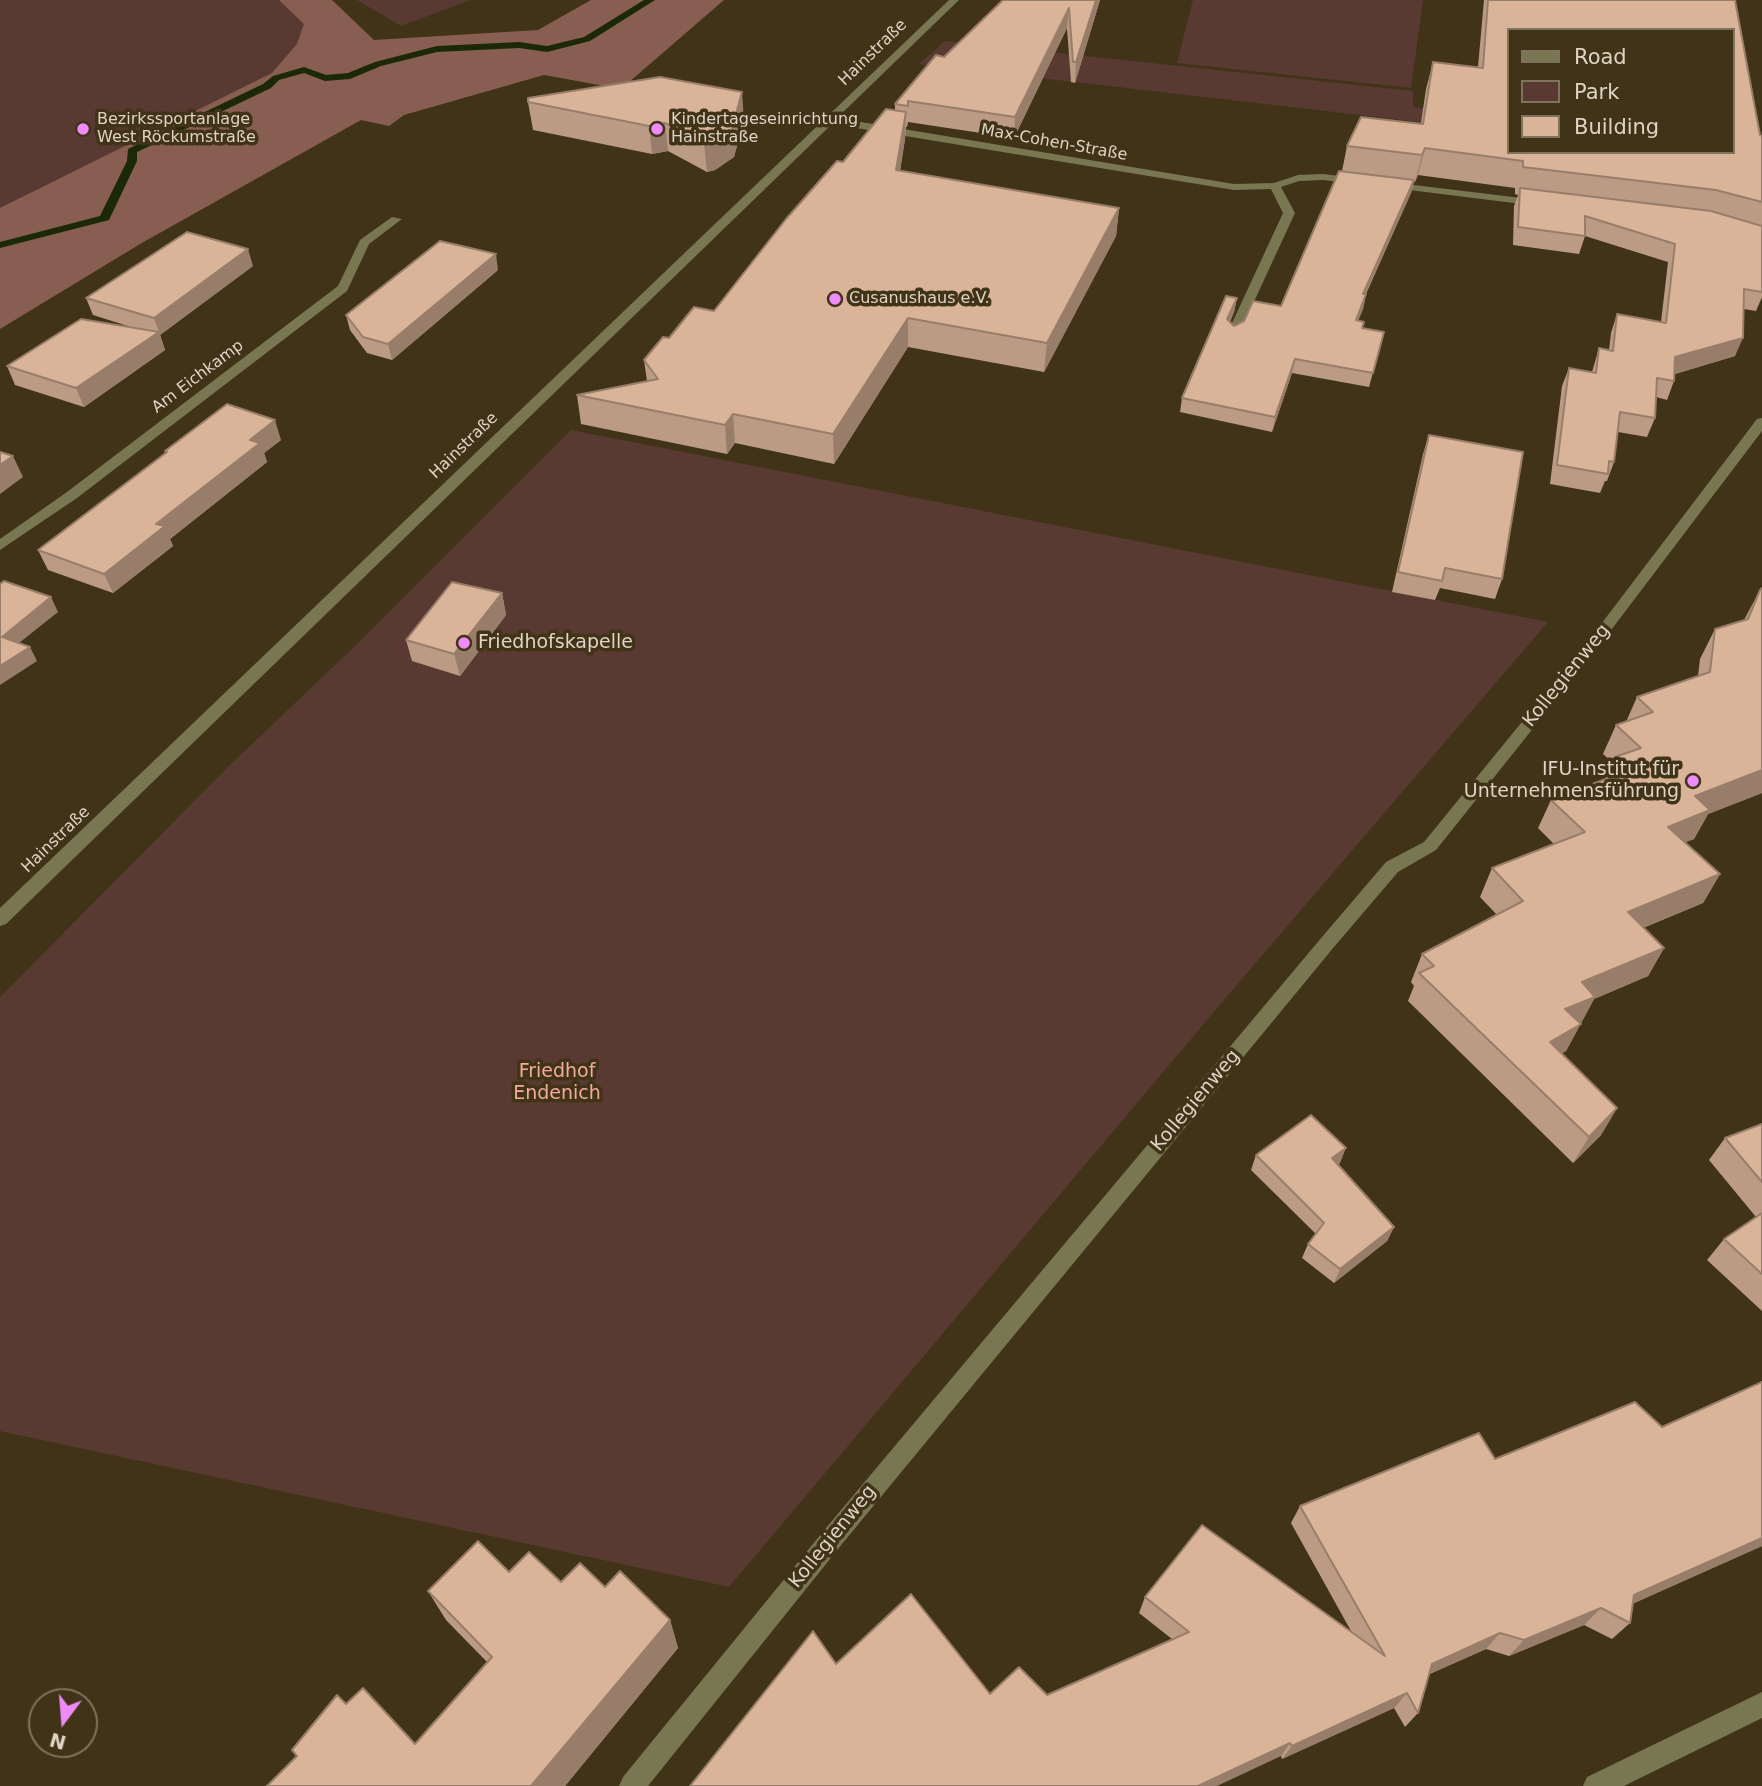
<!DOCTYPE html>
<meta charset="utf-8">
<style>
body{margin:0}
#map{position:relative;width:1762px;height:1786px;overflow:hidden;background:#413318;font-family:"DejaVu Sans",sans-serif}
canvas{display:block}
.legend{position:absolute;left:1507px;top:28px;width:228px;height:126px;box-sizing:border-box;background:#413318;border:2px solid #7f735d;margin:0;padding:9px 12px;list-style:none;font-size:21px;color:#ddd4c5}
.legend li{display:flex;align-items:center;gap:14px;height:35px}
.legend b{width:35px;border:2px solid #7f735d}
.north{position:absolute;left:28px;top:1688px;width:70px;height:70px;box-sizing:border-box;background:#413318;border:2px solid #7f735d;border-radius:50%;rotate:196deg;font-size:19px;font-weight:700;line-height:28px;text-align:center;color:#ddd4c5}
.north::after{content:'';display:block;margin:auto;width:24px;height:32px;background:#ee8bf8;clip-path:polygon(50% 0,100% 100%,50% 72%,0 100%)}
</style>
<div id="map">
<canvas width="1762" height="1786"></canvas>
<ul class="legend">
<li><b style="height:9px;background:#797752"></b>Road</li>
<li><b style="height:19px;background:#593a32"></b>Park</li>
<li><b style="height:19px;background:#d9b498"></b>Building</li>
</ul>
<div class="north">N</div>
</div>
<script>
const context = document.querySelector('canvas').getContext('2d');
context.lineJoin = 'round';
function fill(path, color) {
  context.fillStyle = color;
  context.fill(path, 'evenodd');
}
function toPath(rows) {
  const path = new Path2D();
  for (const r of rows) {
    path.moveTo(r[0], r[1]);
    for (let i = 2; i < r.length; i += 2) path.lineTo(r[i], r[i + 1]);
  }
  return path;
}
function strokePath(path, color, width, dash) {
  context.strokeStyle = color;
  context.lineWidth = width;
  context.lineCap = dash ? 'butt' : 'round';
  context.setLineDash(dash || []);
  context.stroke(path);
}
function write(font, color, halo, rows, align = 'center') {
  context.font = font + ' "DejaVu Sans",sans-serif';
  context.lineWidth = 7;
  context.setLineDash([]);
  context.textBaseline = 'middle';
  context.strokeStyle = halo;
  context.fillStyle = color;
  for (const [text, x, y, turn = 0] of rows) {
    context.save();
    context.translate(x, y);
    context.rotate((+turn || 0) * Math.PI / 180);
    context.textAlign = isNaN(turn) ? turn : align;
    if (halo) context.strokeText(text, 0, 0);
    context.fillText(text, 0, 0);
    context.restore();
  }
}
const green = toPath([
 [0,0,284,0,331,44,0,213],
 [357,0,470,0,401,26],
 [1193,0,1423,0,1411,88,1177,63],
 [945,41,1413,91,1413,107,1508,118,1508,132,919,64],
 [571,430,1548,622,1218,1007,729,1587,0,1431,0,997,231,764,356,645]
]);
const forest = toPath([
 [279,0,332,0,374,40,538,30,591,0,724,0,621,89,544,75,404,115,389,126,361,120,140,244,0,329,0,208,272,73,297,44,304,24]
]);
const stream = toPath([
 [644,0,655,0,590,41,547,52,519,48,437,52,381,66,350,79,325,81,304,73,279,80,271,88,137,152,137,161,109,220,0,248,0,242,100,216,127,161,128,149,263,84,273,76,304,67,326,75,348,73,375,62,437,46,519,42,547,46,584,37,644,0]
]);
const minor = toPath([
 [949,0,959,0,837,118,1234,184,1274,183,1298,175,1323,174,1358,178,1363,181,1358,184,1323,180,1299,181,1281,187,1295,213,1239,334,1233,338,1227,334,1283,213,1271,189,1234,190,832,124,6,924,0,926,0,908,949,0],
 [1389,182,1538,200,1544,203,1538,206,1385,187,1385,183,1389,182],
 [392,217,402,219,369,244,347,291,77,498,0,550,0,539,67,492,338,286,360,240,392,217],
 [1762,418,1762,431,1602,642,1436,850,1398,872,1334,947,842,1544,648,1786,619,1786,623,1777,826,1528,1322,937,1386,862,1424,842,1592,636,1757,419,1762,418],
 [1762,1692,1762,1718,1624,1786,1583,1786,1587,1777,1762,1692]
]);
const wall = toPath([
 [1100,0,1075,83,1071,82,1067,28,1014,138,908,122,907,127,906,127,905,139,900,171,1119,208,1116,236,1044,372,908,347,834,464,735,443,727,454,581,424,577,395,647,381,644,360,669,338,714,311,843,162,895,110,895,104,944,57],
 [1484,0,1735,0,1760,135,1762,136,1762,297,1756,311,1744,309,1735,356,1675,374,1674,381,1667,400,1656,397,1655,418,1647,437,1618,432,1614,462,1607,481,1605,481,1600,493,1550,484,1562,386,1569,368,1592,372,1599,348,1609,350,1611,333,1617,314,1661,322,1668,262,1585,236,1579,254,1513,245,1514,206,1518,195,1515,194,1515,188,1418,175,1415,182,1414,182,1411,193,1366,294,1363,309,1358,320,1363,328,1384,332,1369,387,1292,373,1272,432,1180,412,1182,398,1237,298,1234,312,1230,322,1234,326,1281,306,1342,171,1347,146,1421,123,1426,89,1433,62,1478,67],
 [1508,30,1732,30,1732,152,1508,152],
 [528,102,744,120,734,157,715,170,707,172,668,151,652,154,533,130],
 [253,266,160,335,165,350,84,407,15,385,7,366,134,328,93,315,86,298],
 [498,270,392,360,367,353,350,330,346,315],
 [1429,435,1502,579,1495,599,1440,588,1435,600,1392,592,1423,454],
 [281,440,264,453,267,462,170,539,173,546,113,593,48,570,38,550,166,453,165,451],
 [1762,588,1762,793,1708,814,1694,839,1685,842,1720,874,1703,903,1643,928,1664,948,1648,976,1594,999,1566,1051,1562,1053,1617,1108,1601,1135,1573,1163,1408,1001,1414,986,1411,982,1422,954,1497,915,1480,897,1492,868,1554,844,1538,828,1551,800,1605,779,1613,763,1603,754,1616,725,1626,722,1637,697,1698,676,1700,659,1715,629,1744,620,1760,590],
 [502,593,506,615,460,676,412,661,406,640],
 [1762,1124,1762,1311,1707,1260,1724,1239,1756,1217,1709,1160,1725,1138],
 [1256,1155,1340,1163,1337,1165,1394,1227,1387,1241,1334,1283,1302,1258,1308,1244,1316,1234,1251,1170],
 [1762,1382,1762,1546,1632,1604,1630,1623,1612,1639,1584,1625,1509,1656,1486,1649,1429,1674,1418,1713,1405,1727,1394,1708,1282,1759,1281,1756,836,1664,990,1694,1047,1695,1172,1639,1139,1613,1145,1597,1351,1631,1291,1523,1300,1506,1495,1459,1662,1427],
 [509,1572,561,1582,605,1587,670,1620,678,1648,565,1786,297,1756,346,1704,415,1744,487,1662,446,1620,428,1591]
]);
const shadedWall = toPath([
 [1096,0,1100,0,1075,83,1076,62],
 [1069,8,1067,28,1014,138,1015,117],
 [742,92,744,120,734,157,715,170,707,172,704,143],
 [906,112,905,139,896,197,896,170],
 [665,123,668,151,652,154,649,126],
 [1425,148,1418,175,1415,182,1422,155],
 [1414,180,1411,193,1359,308,1363,294],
 [1119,208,1116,236,1044,372,1047,343],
 [248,249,253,266,160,335,154,318],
 [496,254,498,270,392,360,388,344],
 [1366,294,1363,309,1353,334,1356,320],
 [1237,298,1234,312,1225,333,1227,319],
 [908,318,908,347,834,464,833,434],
 [159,332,165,350,84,407,76,388],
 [1743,338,1735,356,1668,376,1675,357],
 [1295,359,1292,373,1272,432,1275,417],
 [733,414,735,443,727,454,725,425],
 [275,420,281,440,264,453,267,462,170,539,173,546,113,593,104,574,156,524,250,440],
 [13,456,23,477,0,494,0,465],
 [502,593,506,615,460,676,454,654],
 [51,597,58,612,9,651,2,637],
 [30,647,37,661,0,685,0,666],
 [1762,770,1762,793,1708,814,1694,839,1653,855,1668,827,1695,796],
 [1720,874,1703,903,1613,940,1628,912],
 [1664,948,1648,976,1594,999,1566,1051,1536,1069,1565,1009,1582,982],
 [1617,1108,1601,1135,1573,1163,1589,1137],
 [1346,1148,1340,1163,1326,1173,1332,1158],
 [1394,1227,1387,1241,1334,1283,1340,1269],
 [1762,1538,1762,1546,1616,1611,1634,1595],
 [1601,1608,1584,1625,1509,1656,1524,1640],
 [670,1620,678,1648,565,1786,531,1786],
 [1500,1633,1486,1649,1419,1679,1432,1664],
 [1407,1693,1394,1708,1282,1759,1292,1746],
 [1290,1743,1281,1756,1217,1786,1198,1786]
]);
const building = toPath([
 [1003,0,1096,0,1076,62,1073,62,1069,8,1015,117,908,101,908,106,895,104,936,55,944,57,1003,0],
 [1488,0,1735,0,1760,135,1762,136,1762,202,1716,190,1523,167,1523,161,1425,148,1422,155,1347,146,1361,117,1423,124,1433,62,1483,68,1488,0],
 [1508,30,1732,30,1732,152,1508,152,1508,30],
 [660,77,742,92,732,129,712,142,704,143,665,123,649,126,528,102,528,98,660,77],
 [886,109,906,112,896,170,1119,208,1047,343,908,318,833,434,733,414,725,425,577,395,658,379,644,360,663,337,669,338,694,307,714,311,786,219,837,161,843,162,886,109],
 [1339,171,1414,180,1363,294,1366,294,1356,320,1364,322,1362,328,1384,332,1373,373,1295,359,1275,417,1182,398,1226,296,1237,298,1227,319,1234,326,1244,321,1253,301,1281,306,1339,171],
 [1520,188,1711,211,1762,226,1762,292,1744,289,1743,338,1675,357,1674,381,1657,378,1655,418,1620,412,1614,462,1609,461,1608,474,1557,465,1569,368,1596,373,1599,348,1613,351,1617,314,1666,323,1675,244,1585,216,1585,236,1518,227,1520,188],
 [187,232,248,249,154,318,86,298,187,232],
 [440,241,496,254,388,344,363,337,346,315,440,241],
 [81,319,159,332,76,388,7,366,81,319],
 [227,404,275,420,250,440,260,443,156,524,165,526,104,574,38,550,167,452,165,451,227,404],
 [1429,435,1523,452,1502,579,1445,568,1442,581,1398,572,1429,435],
 [0,452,13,456,0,465,0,452],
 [4,581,51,597,2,637,30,647,0,666,0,584,4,581],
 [452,582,502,593,454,654,406,640,452,582],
 [1762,588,1762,770,1695,796,1710,810,1668,827,1720,874,1628,912,1664,948,1582,982,1595,997,1565,1009,1581,1024,1550,1042,1617,1108,1589,1137,1419,973,1434,966,1422,954,1523,901,1492,868,1585,832,1551,800,1629,770,1615,757,1641,748,1616,725,1653,712,1637,697,1710,672,1715,629,1748,619,1760,590,1762,588],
 [1311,1115,1346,1148,1332,1158,1394,1227,1340,1269,1308,1244,1324,1223,1256,1155,1311,1115],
 [1762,1124,1762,1182,1725,1138,1762,1124],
 [1762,1213,1762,1274,1724,1239,1762,1213],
 [1762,1382,1762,1538,1634,1595,1630,1623,1601,1608,1524,1640,1500,1633,1432,1664,1418,1713,1407,1693,1292,1746,1290,1743,1198,1786,690,1786,813,1631,836,1664,911,1594,990,1694,1019,1667,1047,1695,1189,1632,1145,1597,1202,1525,1385,1656,1300,1506,1479,1433,1495,1459,1635,1402,1662,1427,1762,1382],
 [478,1541,509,1572,529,1552,561,1582,580,1563,605,1587,620,1571,670,1620,531,1786,267,1786,297,1756,292,1750,337,1695,346,1704,363,1688,415,1744,492,1657,428,1591,478,1541]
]);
const markers = [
 [83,129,7,"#ee8bf8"],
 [657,129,7,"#ee8bf8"],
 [835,299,7,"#ee8bf8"],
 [464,643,7,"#ee8bf8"],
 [1693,781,7,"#ee8bf8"]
];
const farStreetnames = [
 ["Hainstraße",873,53,-44],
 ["Max-Cohen-Straße",1054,143,10],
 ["Am Eichkamp",198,377,-37],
 ["Hainstraße",464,446,-44],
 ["Hainstraße",56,840,-44]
];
const farPoinames = [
 ["Bezirkssportanlage",97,120],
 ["West Röckumstraße",97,138],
 ["Kindertageseinrichtung",671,120],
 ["Hainstraße",671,138],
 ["Cusanushaus e.V.",849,299]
];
const poiNames = [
 ["Friedhofskapelle",478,643],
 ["IFU-Institut für",1679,770,"right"],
 ["Unternehmensführung",1679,792,"right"]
];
const streetNames = [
 ["Kollegienweg",1567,676,-51],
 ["Kollegienweg",1196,1101,-50],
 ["Kollegienweg",833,1537,-51]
];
const parkNames = [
 ["Friedhof",557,1072],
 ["Endenich",557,1094]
];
fill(green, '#593a32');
fill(forest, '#885e53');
fill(stream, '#1b2907');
fill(minor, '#797752');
fill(wall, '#bb9b83');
fill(shadedWall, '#987e6a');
fill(building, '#d9b498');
strokePath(building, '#987e6a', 2);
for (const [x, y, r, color] of markers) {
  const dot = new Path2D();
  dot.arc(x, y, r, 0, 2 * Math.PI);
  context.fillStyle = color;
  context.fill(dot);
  strokePath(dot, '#413318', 2.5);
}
write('16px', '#ddd4c5', '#413318', farStreetnames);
write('16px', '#ddd4c5', '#413318', farPoinames, 'left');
write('19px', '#ddd4c5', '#413318', poiNames, 'left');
write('19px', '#ddd4c5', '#413318', streetNames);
write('19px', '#f1ab99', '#413318', parkNames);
</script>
